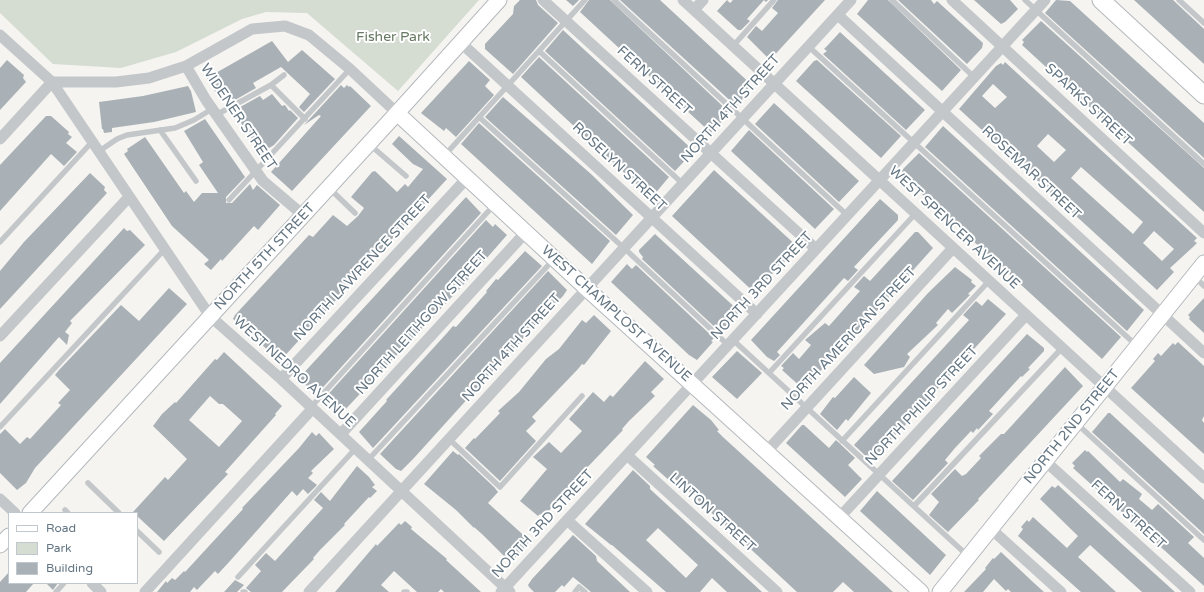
<!DOCTYPE html>
<style>
body{margin:0}
#map{position:relative;width:1204px;height:592px;overflow:hidden;background:#f5f4f0;font-family:"Varela Round",sans-serif}
canvas{display:block}
.legend{position:absolute;left:8px;top:512px;width:130px;height:72px;box-sizing:border-box;background:#fff;border:1px solid #c1c8cd;margin:0;padding:5px 7px;list-style:none;font-size:12px;color:#637582}
.legend li{display:flex;align-items:center;gap:8px;height:20px}
.legend b{width:20px;border:1px solid #c1c8cd}
</style>
<div id="map">
<canvas width="1204" height="592"></canvas>
<ul class="legend">
<li><b style="height:5px;background:#fff"></b>Road</li>
<li><b style="height:11px;background:#d5dcd1"></b>Park</li>
<li><b style="height:11px;background:#a9b1b6"></b>Building</li>
</ul>
</div>
<script>
const context = document.querySelector('canvas').getContext('2d');
context.lineJoin = 'round';
function fill(path, color) {
  context.fillStyle = color;
  context.fill(path, 'evenodd');
}
function toPath(rows) {
  const path = new Path2D();
  for (const r of rows) {
    path.moveTo(r[0], r[1]);
    for (let i = 2; i < r.length; i += 2) path.lineTo(r[i], r[i + 1]);
  }
  return path;
}
function strokePath(path, color, width, dash) {
  context.strokeStyle = color;
  context.lineWidth = width;
  context.lineCap = dash ? 'butt' : 'round';
  context.setLineDash(dash || []);
  context.stroke(path);
}
function write(font, color, halo, rows, align = 'center') {
  context.font = font + ' "Varela Round",sans-serif';
  context.lineWidth = 4;
  context.setLineDash([]);
  context.textBaseline = 'middle';
  context.strokeStyle = halo;
  context.fillStyle = color;
  for (const [text, x, y, turn = 0] of rows) {
    context.save();
    context.translate(x, y);
    context.rotate((+turn || 0) * Math.PI / 180);
    context.textAlign = isNaN(turn) ? turn : align;
    if (halo) context.strokeText(text, 0, 0);
    context.fillText(text, 0, 0);
    context.restore();
  }
}
const green = toPath([
 [0,0,479,0,398,91,307,13,266,12,242,19,176,52,121,68,53,64,0,13]
]);
const building = toPath([
 [520,0,536,0,538,5,558,23,513,74,485,49,485,44,513,14,514,6],
 [566,0,579,0,573,6],
 [589,0,610,0,730,113,711,133,580,12],
 [620,0,660,0,754,87,736,106],
 [727,0,730,3,733,0,768,0,766,2,764,0,747,19,750,21,741,30,738,30,717,11],
 [778,0,825,0,770,60,747,37,756,26,762,31,778,13,772,8],
 [868,0,888,0,961,70,942,91,857,14],
 [898,0,931,0,934,4,937,1,983,43,982,48,967,64],
 [974,0,1010,0,1018,9,1005,22,1001,24],
 [1056,0,1070,1,1204,123,1204,158,1045,13],
 [1134,0,1173,0,1204,29,1204,64],
 [1041,21,1204,168,1204,212,1022,45,1024,42,1022,40],
 [563,30,694,151,675,171,545,51],
 [840,32,925,110,906,130,823,54,827,51,824,49,828,45],
 [272,41,288,62,302,50,335,79,304,112,299,107,310,94,281,67,253,83,256,88,228,104,224,99,221,101,207,78],
 [539,57,669,177,653,196,645,192,521,77],
 [7,60,24,75,23,78,26,82,0,110,0,68],
 [817,60,901,136,881,158,796,81,814,61],
 [469,61,490,80,485,86,494,95,456,137,446,128,444,131,421,113],
 [1005,62,1197,238,1194,241,1197,243,1193,247,1170,268,1174,272,1157,290,959,109,996,66,1001,63,1003,65],
 [993,84,1007,97,995,108,982,96],
 [1048,134,1066,150,1054,162,1037,146],
 [1081,167,1143,222,1133,234,1071,178],
 [1154,231,1174,249,1162,261,1143,243],
 [341,85,344,88,347,85,349,87,350,86,371,106,292,191,271,172,321,116,319,115,304,125],
 [188,86,191,91,196,112,154,122,112,128,112,132,104,133,103,129,102,129,99,102,143,96],
 [272,94,282,106,285,105,289,111,290,110,298,118,274,145,261,153,233,111,260,96,263,100],
 [503,97,591,174,633,215,616,235,485,117],
 [774,103,859,181,839,202,755,124],
 [46,116,51,116,69,132,68,134,72,137,66,143,77,152,64,166,51,154,0,211,0,165],
 [205,119,245,177,226,197,226,203,232,203,250,184,253,190,257,185,280,205,258,230,254,226,222,261,221,259,211,270,204,264,209,260,172,226,124,154,128,151,127,149,145,137,184,193,186,191,194,202,202,193,218,193,199,165,203,162,184,131],
 [479,123,610,241,592,264,461,144],
 [943,126,1144,310,1127,331,925,147],
 [749,130,834,209,815,229,731,151],
 [399,136,447,179,280,361,233,319,235,315,309,235,313,237,333,215,347,226,358,216,364,208,351,197,372,172,375,171,397,192,405,184,408,187,423,169,413,164,392,144],
 [919,153,1121,337,1102,359,900,174,904,168],
 [714,170,799,248,770,276,756,294,672,216],
 [90,173,105,187,104,190,107,193,0,309,0,271,24,242],
 [466,197,481,213,316,395,299,378],
 [880,199,898,215,898,220,854,267,858,270,848,281,844,278,777,352,780,355,774,361,767,357,751,340],
 [486,220,493,227,495,224,507,235,464,284,340,415,336,412,335,413,323,400],
 [124,228,127,231,130,230,145,245,70,321,72,323,65,332,69,335,67,345,59,337,0,404,0,363],
 [915,232,918,232,933,248,856,334,803,389,782,370,784,368,781,366,793,353,799,359,811,345,805,340,825,323,829,326,860,291,854,287,864,276,870,281],
 [655,234,740,312,720,332,642,259,643,257,639,252,639,250],
 [525,251,542,266,373,448,359,432,387,401,386,400,447,333,453,326,456,327,487,292,486,291,496,279,498,280],
 [627,264,632,269,636,265,714,338,711,341,713,342,697,360,689,355,611,282],
 [955,267,972,280,971,282,976,286,968,294,970,295,952,313,948,309,936,323,938,325,907,354,910,357,904,367,874,374,864,365,928,293],
 [548,271,567,290,563,296,551,308,538,324,536,324,524,336,522,341,513,349,512,353,509,353,414,458,401,471,396,469,380,454],
 [169,288,187,304,35,468,26,483,17,490,0,473,0,434,5,429,20,444,27,437,30,439,61,405,58,403,70,390,55,375,59,370,121,305,139,321],
 [1204,298,1204,333,1189,319,1190,317,1188,315],
 [988,299,1006,314,908,421,902,430,901,429,871,461,854,445,969,320,963,315,976,301,982,306],
 [594,315,611,331,584,365,582,364,578,369,532,417,536,421,526,431,536,441,500,481,465,448,474,438,475,439,500,413,498,411,519,392,546,359,559,349,582,320,586,323],
 [1027,334,1044,348,1044,351,1028,368,1030,369,1022,377,1021,376,989,411,993,414,978,430,977,428,973,433,971,431,955,448,945,460,948,463,913,500,892,481],
 [1178,342,1204,366,1204,416,1202,420,1204,423,1204,454,1131,388,1155,361,1153,359,1158,353,1161,356,1173,343,1175,345],
 [737,351,762,373,737,399,712,377],
 [224,352,282,406,275,414,276,415,225,472,228,474,164,541,137,516,137,513,133,512,165,477,168,480,187,459,153,426,162,414,175,402,176,403,215,359,217,360],
 [210,396,219,404,223,404,242,421,219,447,189,420],
 [645,361,664,379,651,392,655,396,629,421,622,429,623,430,580,475,582,476,575,483,574,482,563,493,544,517,540,514,538,516,520,501,547,469,533,457,549,442,561,453,582,431,569,419,593,392,604,402,610,395,613,397],
 [1065,367,1083,386,978,499,979,500,948,532,929,515,939,502,931,494,955,469,962,476,966,474,981,458,979,456,1001,434,1004,434],
 [854,377,871,393,848,421,846,419,837,430,820,414,833,397,835,398],
 [693,405,711,420,719,430,717,431,724,438,893,592,854,592,843,582,833,592,797,592,674,478,671,482,653,466,655,465,646,457],
 [1108,413,1110,413,1204,500,1204,534,1092,432],
 [802,425,804,425,829,448,836,440,855,458,848,465,862,479,845,497,786,443],
 [312,432,316,436,319,433,334,449,311,471,313,473,308,478,317,485,308,494,303,489,297,496,292,491,230,561,218,574,215,571,197,590,194,587,190,592,157,592,166,581,167,583,172,578,175,580,184,571,185,572,243,509,242,508,299,448],
 [1085,450,1087,452,1088,451,1120,482,1123,479,1142,494,1139,499,1152,510,1158,504,1194,537,1188,543,1204,558,1204,586,1073,468,1075,466,1072,463],
 [453,451,458,455,459,454,494,487,498,492,488,503,530,541,514,559,511,557,508,560,483,535,474,527,474,528,456,510,424,484],
 [357,466,369,477,375,485,372,487,377,491,370,498,369,497,344,524,345,525,320,550,313,558,314,559,282,592,251,592,246,588,261,571,255,565,266,553,275,561,323,508,314,500,321,492,330,501],
 [633,470,650,486,650,489,762,592,727,592,712,578,700,592,666,592,612,545,611,545,585,524],
 [658,528,698,565,686,578,646,540],
 [1058,485,1123,545,1175,592,1142,592,1090,545,1078,557,1116,592,1081,592,1018,536,1023,529,1021,527,1027,520,1029,522,1033,517,1067,548,1078,536,1040,499,1052,486,1055,488],
 [877,491,946,555,930,575,860,511],
 [405,521,412,527,411,529,447,559,446,560,481,592,444,592,441,589,438,592,417,592,394,571,381,585,389,592,335,592,376,544,377,546,399,523,401,525],
 [573,535,596,556,597,561,630,592,591,592,573,577,564,587,562,585,555,592,534,592,529,587,528,585,532,579],
 [1001,552,1034,583,1044,592,1011,592,1008,589,1006,591,994,579,983,592,964,592,986,569,985,568,993,558,994,559],
 [9,572,9,583,34,583,26,592,0,592,0,582],
 [235,580,244,585,237,592,224,592],
 [46,583,58,583,53,590]
]);
const lane = toPath([
 [614,0,847,215],
 [892,0,974,77],
 [1025,0,1204,164],
 [1179,0,1204,23],
 [733,46,774,0],
 [808,46,1136,345],
 [539,51,683,184],
 [271,85,284,75],
 [216,115,271,85,305,119],
 [479,117,624,248,728,345],
 [160,130,196,181],
 [369,144,406,176],
 [98,152,117,139,127,135,175,128,194,120,212,109],
 [445,155,585,0],
 [329,188,355,213],
 [229,200,350,69],
 [0,242,91,143],
 [1194,276,1204,286],
 [733,340,968,556],
 [769,373,916,213],
 [311,407,494,205],
 [1076,423,1204,540],
 [0,427,164,250],
 [449,439,500,487,582,396],
 [842,441,989,281],
 [368,460,554,259],
 [88,483,119,513],
 [914,506,1062,348],
 [65,510,68,513],
 [137,531,159,552],
 [238,577,356,448],
 [56,592,64,583],
 [243,592,245,592],
 [404,592,407,592],
 [575,592,579,587,585,592]
]);
const street = toPath([
 [543,0,816,249],
 [683,0,1204,478],
 [952,0,1204,233],
 [694,10,703,0],
 [838,15,1204,353],
 [0,35,52,82,210,316,281,379,510,592],
 [460,42,757,314],
 [186,66,206,100,263,181,303,215],
 [0,139,52,82,116,82,149,78,186,66,252,29,285,26,309,35,350,69,397,113],
 [0,336,129,197],
 [281,379,468,177],
 [341,434,526,232],
 [767,451,953,248],
 [627,455,777,592],
 [1044,460,1190,592],
 [0,499,15,513],
 [839,518,1026,315],
 [567,520,647,592],
 [990,528,1061,592],
 [92,583,101,592],
 [145,592,312,409],
 [309,592,851,0],
 [501,592,1045,0]
]);
const secondary = toPath([
 [397,113,586,288,921,592],
 [30,513,397,113,499,0],
 [0,545,9,536],
 [940,592,1204,263]
]);
const primary = toPath([
 [1101,0,1204,95]
]);
const parkNames = [
 ["Fisher Park",393,37]
];
const streetNames = [
 ["FERN STREET",654,81,42],
 ["SPARKS STREET",1088,105,43],
 ["NORTH 4TH STREET",731,109,-48],
 ["WIDENER STREET",238,117,56],
 ["ROSELYN STREET",619,167,43],
 ["ROSEMAR STREET",1031,173,43],
 ["WEST SPENCER AVENUE",954,228,43],
 ["NORTH 5TH STREET",265,257,-47],
 ["NORTH LAWRENCE STREET",363,268,-47],
 ["NORTH 3RD STREET",762,286,-47],
 ["WEST CHAMPLOST AVENUE",616,314,42],
 ["NORTH LEITHGOW STREET",422,323,-48],
 ["NORTH AMERICAN STREET",849,339,-47],
 ["NORTH 4TH STREET",512,348,-48],
 ["WEST NEDRO AVENUE",294,372,42],
 ["NORTH PHILIP STREET",922,406,-47],
 ["NORTH 2ND STREET",1072,427,-51],
 ["LINTON STREET",712,513,42],
 ["FERN STREET",1128,515,42],
 ["NORTH 3RD STREET",543,524,-47]
];
fill(green, '#d5dcd1');
fill(building, '#a9b1b6');
strokePath(secondary, '#b4b9bd', 17);
strokePath(primary, '#b4b9bc', 19);
strokePath(lane, '#c4c7ca', 5.5);
strokePath(street, '#c4c7ca', 11);
strokePath(secondary, '#fff', 15);
strokePath(primary, '#fff', 17);
write('14px', '#677962', '#fff', parkNames);
write('14px', '#637582', '#fff', streetNames);
</script>
